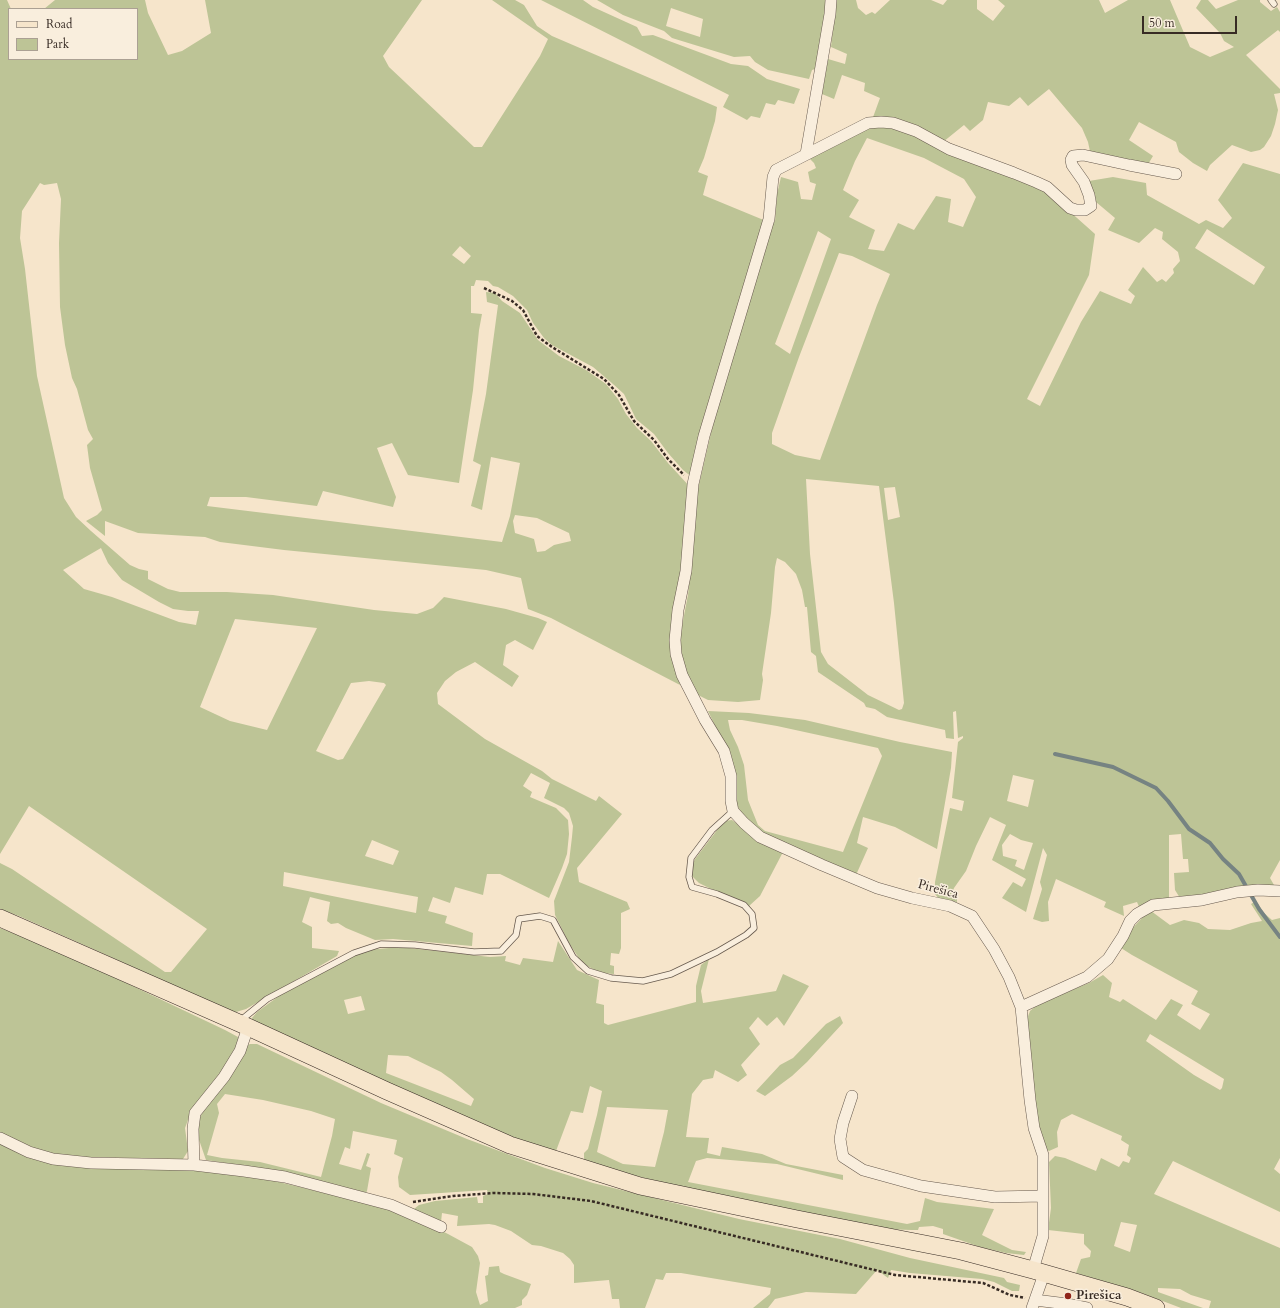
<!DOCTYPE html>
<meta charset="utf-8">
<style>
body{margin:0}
#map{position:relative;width:1280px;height:1308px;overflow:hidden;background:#f6e5cb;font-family:Cardo,serif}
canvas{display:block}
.legend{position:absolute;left:8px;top:8px;width:130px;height:52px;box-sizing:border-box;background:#f9eedd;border:1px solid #aba093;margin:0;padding:5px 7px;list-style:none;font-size:12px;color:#372b24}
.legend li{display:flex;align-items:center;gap:8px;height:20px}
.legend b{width:20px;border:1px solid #aba093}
.scale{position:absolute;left:1142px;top:16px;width:95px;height:18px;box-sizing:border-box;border:2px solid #372b24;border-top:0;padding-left:5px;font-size:12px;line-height:14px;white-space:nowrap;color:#372b24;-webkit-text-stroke:3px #f9eedd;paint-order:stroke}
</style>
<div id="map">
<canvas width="1280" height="1308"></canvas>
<ul class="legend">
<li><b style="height:5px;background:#f6e5cb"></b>Road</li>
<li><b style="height:11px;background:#bdc496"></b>Park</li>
</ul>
<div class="scale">50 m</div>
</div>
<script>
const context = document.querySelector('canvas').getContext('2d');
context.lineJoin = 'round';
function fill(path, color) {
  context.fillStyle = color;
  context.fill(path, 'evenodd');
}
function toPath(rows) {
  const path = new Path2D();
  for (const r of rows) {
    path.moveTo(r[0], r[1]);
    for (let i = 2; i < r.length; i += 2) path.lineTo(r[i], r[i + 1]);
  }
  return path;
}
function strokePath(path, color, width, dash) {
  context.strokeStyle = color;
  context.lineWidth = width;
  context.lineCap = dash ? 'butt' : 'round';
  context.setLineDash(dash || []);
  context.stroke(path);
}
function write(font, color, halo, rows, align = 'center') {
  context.font = font + ' Cardo,serif';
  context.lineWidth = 3;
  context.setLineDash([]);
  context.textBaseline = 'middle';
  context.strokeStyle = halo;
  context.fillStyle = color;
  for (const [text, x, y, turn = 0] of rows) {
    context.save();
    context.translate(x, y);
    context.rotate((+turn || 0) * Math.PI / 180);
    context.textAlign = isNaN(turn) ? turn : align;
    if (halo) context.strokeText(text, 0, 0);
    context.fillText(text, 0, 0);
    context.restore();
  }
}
const green = toPath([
 [0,0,7,0,11,9,9,9,9,59,137,59,137,9,44,9,55,0,145,0,148,13,168,55,182,51,211,33,205,0,422,0,383,56,389,67,474,147,482,147,540,56,548,39,492,0,515,0,524,5,537,26,552,36,717,107,715,121,704,158,698,172,708,176,703,195,766,221,693,478,683,470,668,453,654,434,636,419,624,394,613,384,593,367,552,345,544,338,533,323,527,310,513,296,498,287,493,286,488,281,476,280,474,286,471,286,471,313,482,314,479,330,473,390,459,483,408,475,392,443,377,448,396,497,393,507,323,491,317,506,246,497,210,497,207,506,502,542,510,516,520,463,491,457,482,510,471,506,481,465,473,461,486,394,498,305,487,302,486,292,495,293,502,301,520,313,538,340,559,356,586,370,606,384,618,399,626,414,637,428,651,441,668,463,691,488,674,662,680,685,551,618,528,609,521,578,486,570,284,550,220,542,205,537,138,533,105,521,105,536,86,521,97,515,102,510,90,468,87,445,93,439,88,430,77,389,72,378,65,345,60,307,59,243,61,199,57,183,44,185,40,183,22,211,20,238,25,269,37,376,64,498,76,517,91,531,130,565,139,569,148,571,148,579,168,589,180,592,227,592,273,595,374,610,417,614,433,608,444,597,506,609,538,618,547,622,533,650,515,640,506,645,503,665,519,676,512,687,475,662,456,672,445,681,437,693,438,704,485,739,542,771,552,779,596,801,599,796,622,814,577,868,579,882,627,902,630,909,621,913,621,948,619,954,611,953,610,965,614,966,614,974,600,973,582,963,569,943,555,915,554,901,569,862,572,837,573,826,569,813,564,808,544,798,550,783,531,773,523,786,532,792,530,797,556,808,568,820,569,834,567,854,562,868,549,898,500,874,487,874,483,895,455,887,450,903,433,897,428,911,447,916,445,923,473,933,472,946,393,939,375,940,346,928,338,923,331,924,327,921,330,902,310,897,302,922,312,927,312,948,339,951,337,956,246,1009,236,1012,225,1009,102,953,19,916,0,909,0,863,12,869,165,972,171,972,207,929,29,806,0,854],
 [460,246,471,256,464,264,452,255],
 [515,515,537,518,569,533,571,541,554,545,545,551,537,552,534,539,515,533,513,521],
 [101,548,108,563,122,580,159,602,173,609,188,611,199,611,196,625,179,622,112,597,84,589,63,570],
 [235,619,317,628,267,730,230,721,200,707],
 [369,681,384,683,386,685,343,759,338,760,316,751,351,683],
 [372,840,399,851,393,865,365,856],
 [284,872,418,897,416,913,283,886],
 [541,0,583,0,593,7,637,27,642,36,653,35,731,64,748,66,767,79,800,89,794,104,778,100,775,105,766,103,760,118,751,116,747,120,723,107,729,95],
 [597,0,828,0,818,68,812,70,809,79,768,70,755,62,750,56,734,57,672,38,664,31,623,15],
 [671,8,703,19,700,37,666,26],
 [836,0,856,0,858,8,866,15,872,12,875,14,890,0,931,0,943,5,947,0,977,0,977,9,993,21,1005,6,998,0,1099,0,1105,13,1128,0,1170,0,1190,47,1210,57,1234,47,1224,41,1220,33,1196,8,1201,0,1208,0,1216,9,1238,0,1260,0,1260,2,1271,11,1277,7,1280,12,1280,32,1278,30,1246,55,1280,89,1280,93,1274,94,1278,110,1275,124,1271,136,1264,147,1260,150,1251,152,1232,145,1210,165,1207,171,1193,163,1179,152,1176,142,1139,122,1129,140,1153,156,1147,166,1091,156,1088,142,1082,128,1049,89,1028,106,1020,97,1009,106,988,102,983,120,970,131,964,125,943,142,872,120,880,98,864,91,865,83,842,75,834,99,822,94,828,59,845,64,847,54,831,47],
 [872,126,891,127,905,132,950,153,1040,185,1095,234,1089,275,1027,399,1040,406,1081,322,1100,291,1131,304,1135,296,1128,290,1143,267,1157,282,1162,279,1166,282,1174,273,1173,269,1180,261,1178,252,1162,239,1163,232,1155,228,1139,243,1108,230,1115,218,1096,202,1094,193,1089,181,1113,177,1146,183,1147,195,1199,224,1206,220,1223,228,1232,218,1218,200,1243,163,1280,174,1280,860,1270,878,1274,885,1253,886,1199,896,1180,898,1175,890,1174,873,1189,872,1188,859,1183,859,1181,834,1169,835,1169,898,1140,909,1137,902,1123,906,1124,916,1104,907,1106,902,1056,879,1048,902,1049,921,1042,922,1033,919,1042,889,1040,882,1047,855,1043,848,1026,912,1002,898,1013,882,1022,887,1026,879,992,860,1006,825,990,817,976,846,966,871,954,888,952,893,957,898,957,902,939,899,935,894,935,882,950,808,962,811,964,801,952,798,958,742,963,738,963,736,958,738,956,711,953,712,954,739,946,738,945,730,887,717,875,709,866,707,864,703,818,672,816,656,811,652,807,607,805,607,802,590,796,574,785,562,777,558,775,567,771,613,762,674,763,680,760,700,738,702,708,700,698,695,682,663,679,641,688,595,691,565,697,493,715,416,771,227,775,221,777,194,781,177,798,182,801,199,812,200,816,184,810,182,808,172,816,168,814,163,809,158],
 [867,138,924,158,964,179,976,197,963,227,948,222,951,199,936,196,914,230,898,223,884,251,868,249,875,230,849,217,859,200,843,190,855,161],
 [1207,229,1265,267,1254,285,1195,248],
 [818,231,831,239,790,354,775,344],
 [839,253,852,256,890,274,877,305,820,460,795,455,772,444,772,433,799,357],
 [806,479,879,486,894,603,904,703,902,709,899,710,868,695,828,664,821,652,810,554],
 [895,487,900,517,888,520,884,488],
 [1013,775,1034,780,1028,807,1007,801],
 [1010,834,1021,840,1033,843,1024,870,1015,866,1017,860,1003,856,1002,845],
 [708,711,749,713,805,720,900,742,952,752,951,768,937,849,895,827,863,817,857,843,868,848,856,875,757,830,744,817,737,805,735,779,722,740],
 [728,720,742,720,777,726,878,748,882,756,843,852,765,831,758,825,748,800,744,765,738,747,730,730],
 [732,820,759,841,783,852,760,896,749,906,742,901,715,891,699,883,692,876,692,866,695,859,724,821],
 [1256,901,1264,913,1272,920,1280,918,1280,1158,1274,1169,1280,1174,1280,1212,1173,1161,1154,1194,1280,1248,1280,1308,1209,1308,1211,1301,1191,1295,1180,1289,1158,1288,1158,1292,1203,1308,1181,1308,1139,1292,1076,1273,1081,1259,1090,1257,1091,1251,1084,1244,1084,1234,1048,1230,1051,1208,1049,1162,1055,1156,1065,1158,1096,1171,1101,1158,1119,1167,1123,1161,1129,1163,1131,1158,1127,1155,1129,1145,1121,1140,1122,1136,1072,1114,1061,1120,1057,1132,1058,1147,1049,1151,1045,1148,1038,1126,1027,1019,1030,1011,1038,1004,1089,983,1103,975,1112,983,1109,997,1120,1002,1123,999,1156,1020,1171,999,1183,1005,1177,1015,1200,1030,1210,1014,1191,1004,1198,991,1132,955,1121,948,1128,933,1143,917,1151,911,1170,925,1184,920,1199,923,1208,929,1230,930,1251,923,1262,921,1251,904],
 [1150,1034,1224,1079,1222,1088,1220,1090,1194,1075,1146,1041],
 [1121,1222,1137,1225,1130,1252,1114,1246],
 [0,928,28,939,122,981,225,1030,238,1037,239,1044,233,1056,192,1109,185,1128,188,1151,183,1159,87,1157,55,1155,25,1146,0,1133],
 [558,941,577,970,599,980,596,1003,604,1005,604,1023,608,1025,696,1002,696,986,701,965,709,959,701,991,703,1003,776,991,783,974,809,986,784,1026,777,1017,767,1026,758,1017,749,1028,760,1044,741,1065,747,1075,738,1082,715,1070,713,1078,703,1080,692,1094,686,1137,709,1138,707,1153,720,1156,722,1147,762,1154,786,1164,843,1175,843,1180,777,1164,707,1158,696,1161,688,1182,907,1224,920,1221,925,1198,937,1202,994,1209,982,1235,1012,1250,1026,1252,1024,1255,1006,1253,980,1247,943,1234,943,1229,933,1226,919,1227,918,1230,912,1230,882,1229,678,1186,624,1173,584,1161,584,1153,588,1149,597,1115,602,1091,590,1086,583,1113,571,1111,556,1151,493,1131,253,1023,252,1018,257,1012,279,996,343,961,367,950,400,947,490,957,506,956,505,961,520,965,523,958,553,962],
 [361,996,365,1010,348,1014,344,1000],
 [388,1055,408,1056,441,1072,452,1080,474,1099,471,1106,386,1073],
 [607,1107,668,1110,664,1132,655,1167,623,1164,597,1152],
 [840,1016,843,1023,807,1062,792,1076,765,1096,756,1091,780,1065,793,1058,826,1024],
 [250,1044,257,1044,381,1103,467,1139,545,1168,593,1183,739,1219,840,1239,910,1258,1004,1278,1007,1282,1020,1285,1019,1291,1012,1291,994,1282,982,1279,910,1273,891,1270,888,1278,877,1270,856,1294,806,1292,775,1299,768,1308,753,1308,770,1294,771,1288,681,1273,666,1273,663,1280,656,1279,645,1308,620,1308,619,1299,612,1299,609,1280,574,1283,574,1265,570,1259,563,1253,541,1246,532,1245,511,1231,495,1225,489,1224,457,1226,458,1216,442,1213,441,1222,415,1213,414,1209,419,1205,435,1201,477,1197,478,1203,483,1203,483,1196,488,1194,487,1190,410,1195,399,1187,398,1177,403,1158,394,1154,397,1140,353,1131,350,1149,345,1147,339,1164,361,1170,367,1153,370,1154,366,1166,371,1168,367,1191,365,1194,259,1168,206,1160,197,1134,197,1123,206,1106,246,1046],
 [225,1094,263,1100,311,1111,335,1119,332,1136,321,1177,260,1162,222,1158,207,1155,219,1113,217,1104],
 [0,1143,95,1168,201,1170,250,1175,378,1206,422,1221,448,1234,472,1247,478,1256,480,1263,476,1292,480,1305,488,1301,485,1276,488,1275,489,1267,499,1266,500,1272,504,1274,531,1284,527,1295,522,1300,522,1305,515,1308,0,1308]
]);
const stream = toPath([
 [1055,754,1113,767,1156,788,1168,801,1189,829,1210,843,1223,859,1239,874,1259,909,1280,937]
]);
const path = toPath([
 [484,288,512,301,523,310,537,336,552,347,604,379,619,395,634,421,654,440,668,459,684,475],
 [413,1202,453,1196,493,1193,533,1194,591,1201,895,1275,983,1283,1010,1295,1025,1298]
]);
const lane = toPath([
 [1271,0,1274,4],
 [240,1021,267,999,354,953,381,944,415,945,474,952,501,951,516,935,519,919,540,916,553,920,573,957,588,971,611,978,643,981,671,974,717,952,746,935,754,928,752,914,744,905,717,894,692,887,689,877,691,858,712,830,733,811]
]);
const street = toPath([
 [806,154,830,14,831,0],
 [1021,1007,1087,977,1108,959,1123,936,1130,921,1137,914,1153,905,1202,900,1237,892,1258,890,1280,891],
 [852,1096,843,1123,840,1139,843,1157,863,1170,921,1186,995,1197,1043,1196],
 [0,1138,29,1152,53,1159,91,1163,194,1165,244,1171,285,1177,391,1205,441,1227],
 [194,1165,193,1129,195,1113,224,1077,240,1051,248,1027],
 [1033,1270,1043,1236,1043,1155,1034,1128,1030,1100,1021,1007,1009,977,994,949,972,916,950,906,912,898,877,888,822,865,760,837,744,823,733,811,731,801,731,776,724,751,705,720,682,675,676,654,675,640,678,610,686,571,693,484,704,436,769,219,773,177,776,170,868,123,881,122,893,123,916,131,949,149,1014,173,1036,182,1047,187,1070,208,1076,210,1085,210,1091,206,1089,195,1084,182,1072,165,1071,160,1073,156,1083,155,1129,165,1176,174],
 [1035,1300,1067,1304,1087,1308],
 [1032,1308,1044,1274]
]);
const primary = toPath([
 [0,918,248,1027,387,1091,510,1145,640,1186,797,1219,961,1251,1033,1270,1127,1297,1156,1308]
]);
const markers = [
 [1068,1296,4,"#8f2418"]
];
const streetNames = [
 ["Pirešica",938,890,15]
];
const poiNames = [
 ["Pirešica",1076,1296]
];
fill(green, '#bdc496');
strokePath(stream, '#768382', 4);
strokePath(lane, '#675a4e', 7);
strokePath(street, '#675a4e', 12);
strokePath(primary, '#372b24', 18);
strokePath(path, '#372b24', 2.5, [3, 2]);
strokePath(lane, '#f9eedd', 5.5);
strokePath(street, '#f9eedd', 11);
strokePath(primary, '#f6e5cb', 17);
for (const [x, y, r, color] of markers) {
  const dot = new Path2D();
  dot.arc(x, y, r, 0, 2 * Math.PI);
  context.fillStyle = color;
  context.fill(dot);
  strokePath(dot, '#f9eedd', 1.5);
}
write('13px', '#372b24', '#f9eedd', streetNames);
write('bold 13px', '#372b24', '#f9eedd', poiNames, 'left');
</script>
